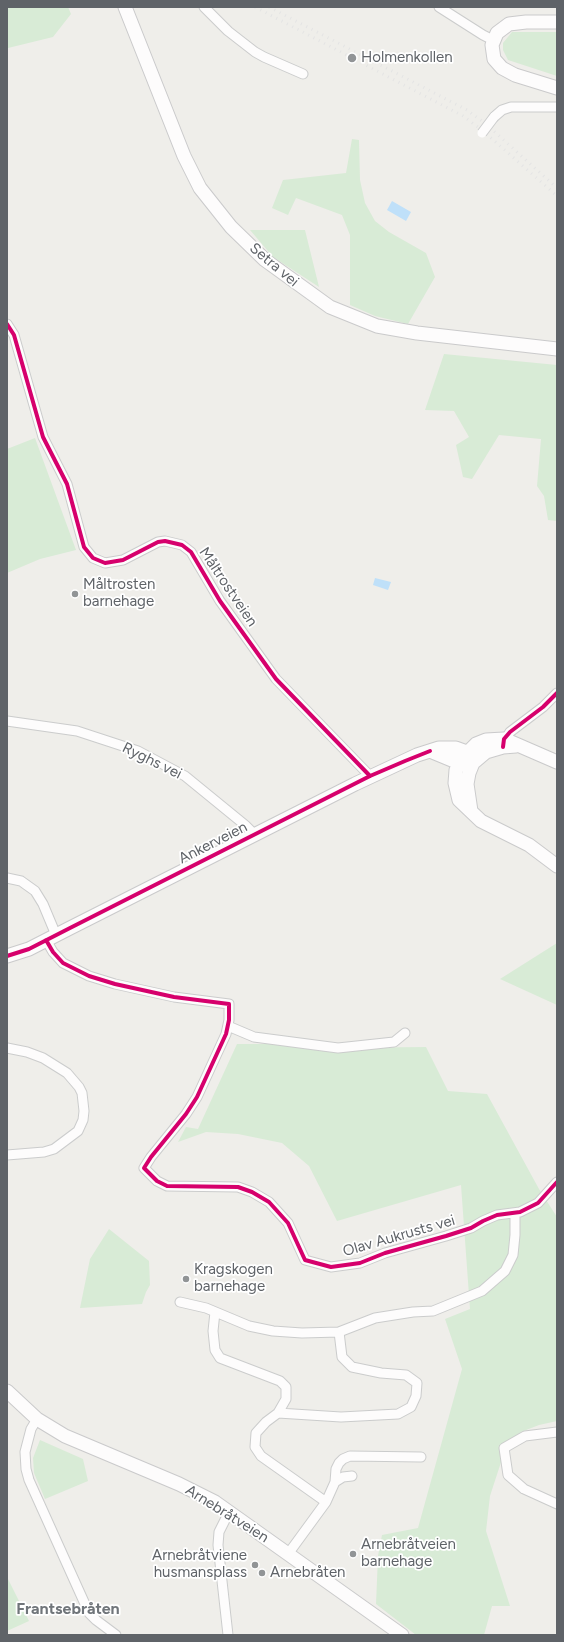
<!DOCTYPE html>
<meta charset="utf-8">
<style>
body{margin:0}
#map{position:relative;width:564px;height:1642px;overflow:hidden;background:#efeeea;font-family:Figtree,sans-serif}
canvas{display:block}
.frame{position:absolute;inset:0;border:8px solid #5f6368;pointer-events:none}
</style>
<div id="map">
<canvas width="564" height="1642"></canvas>
<div class="frame"></div>
</div>
<script>
const context = document.querySelector('canvas').getContext('2d');
context.lineJoin = 'round';
function fill(path, color) {
  context.fillStyle = color;
  context.fill(path, 'evenodd');
}
function toPath(rows) {
  const path = new Path2D();
  for (const r of rows) {
    path.moveTo(r[0], r[1]);
    for (let i = 2; i < r.length; i += 2) path.lineTo(r[i], r[i + 1]);
  }
  return path;
}
function strokePath(path, color, width, dash) {
  context.strokeStyle = color;
  context.lineWidth = width;
  context.lineCap = dash ? 'butt' : 'round';
  context.setLineDash(dash || []);
  context.stroke(path);
}
function write(font, color, halo, rows, align = 'center') {
  context.font = font + ' Figtree,sans-serif';
  context.lineWidth = 3.5;
  context.setLineDash([]);
  context.textBaseline = 'middle';
  context.strokeStyle = halo;
  context.fillStyle = color;
  for (const [text, x, y, turn = 0] of rows) {
    context.save();
    context.translate(x, y);
    context.rotate((+turn || 0) * Math.PI / 180);
    context.textAlign = isNaN(turn) ? turn : align;
    if (halo) context.strokeText(text, 0, 0);
    context.fillText(text, 0, 0);
    context.restore();
  }
}
const green = toPath([
 [7,7,68,7,71,14,53,37,8,48],
 [512,32,557,32,557,76,508,60,503,50,503,43],
 [352,139,359,140,360,180,365,203,375,221,389,232,426,253,435,277,408,324,375,316,350,305,350,235,342,215,296,198,288,215,272,208,283,180,346,173],
 [250,230,305,230,319,287,273,257],
 [444,354,557,365,557,521,548,520,544,496,537,486,541,439,499,435,472,479,463,477,456,445,469,437,454,411,425,410],
 [35,438,76,550,40,559,7,573,7,449],
 [557,943,557,1005,500,979],
 [237,1044,284,1044,319,1048,426,1047,448,1091,487,1094,539,1189,557,1217,557,1421,539,1425,521,1432,510,1442,504,1453,490,1496,486,1531,510,1606,492,1606,484,1635,416,1635,376,1604,378,1556,382,1535,418,1528,462,1369,445,1319,470,1309,461,1185,337,1221,309,1166,282,1143,238,1134,206,1132,178,1142,186,1127,198,1129],
 [109,1229,149,1261,150,1285,146,1292,142,1304,80,1308,90,1259],
 [40,1440,83,1459,88,1481,45,1499,34,1473,33,1458],
 [7,1577,29,1621,7,1631]
]);
const water = toPath([
 [392,201,411,212,406,221,387,210],
 [375,578,391,582,388,590,373,585]
]);
const street = toPath([
 [204,7,228,31,255,52,264,57,303,74],
 [439,7,483,35,493,40],
 [494,117,502,110,511,107,557,107],
 [7,324,14,335,43,437,67,484,84,547,93,558,105,563,123,560,158,542,165,541,182,545,191,552,220,601,276,679,370,776],
 [7,721,77,731,138,751,185,776,245,825,255,835],
 [503,743,510,732,543,707,557,693],
 [7,878,21,881,35,891,43,904,56,935],
 [46,940,53,952,63,963,89,976,115,984,174,997,229,1004,229,1020,226,1034,197,1097,186,1114,151,1157,144,1168,157,1181,167,1186,238,1187,252,1192,269,1202,288,1223,305,1260,331,1267,360,1263,385,1253,446,1236,471,1228,483,1221,497,1215,520,1212,538,1203,557,1182],
 [228,1026,254,1037,338,1048,394,1042,405,1033],
 [7,1048,27,1052,43,1058,67,1073,79,1087,82,1093,84,1111,83,1120,78,1131,54,1149,44,1152,7,1155],
 [180,1302,206,1308,249,1326,273,1331,302,1333,339,1332,375,1318,413,1312,433,1311,482,1291,505,1271,513,1255,515,1235,515,1214],
 [215,1312,213,1331,215,1350,220,1358,280,1381,286,1387,286,1399,278,1413,266,1422,256,1433,255,1447,261,1456,326,1502],
 [278,1413,341,1417,398,1414,411,1407,416,1396,417,1383,406,1375,381,1373,352,1367,342,1357,339,1332],
 [37,1419,31,1429,25,1452,26,1469,29,1480,89,1613,96,1620,116,1635],
 [557,1432,525,1436,504,1448,508,1475,524,1489,557,1504],
 [335,1482,336,1469,339,1463,343,1459,350,1456,421,1457],
 [288,1554,326,1502,335,1482,343,1477,352,1476],
 [228,1635,218,1545,219,1532,229,1512]
]);
const secondary = toPath([
 [125,7,184,156,200,188,231,227,265,260,330,307,377,326,417,333,557,349],
 [557,22,526,22,509,24,497,33,492,45,494,59,502,68,515,75,557,88],
 [430,751,459,763,468,764],
 [557,762,504,739,486,740,476,744,463,757,456,770,455,783,459,800,481,821,529,845,557,866],
 [471,811,467,784,469,773,473,763,486,752,503,747,516,746],
 [7,956,29,949,70,928,355,784,417,755,439,748,456,748,467,752,473,763],
 [7,1391,37,1419,65,1436,179,1484,215,1502,402,1635]
]);
const rail = toPath([
 [255,7,463,116,482,130,557,196],
 [269,7,467,110,486,124,557,188]
]);
const streetBridge = toPath([
 [482,133,494,117]
]);
const cycleway = toPath([
 [7,324,14,335,43,437,67,484,84,547,93,558,105,563,123,560,158,542,165,541,182,545,191,552,220,601,276,679,370,776],
 [503,747,504,739,510,732,543,707,557,693],
 [46,940,53,952,63,963,89,976,115,984,174,997,229,1004,229,1020,226,1034,197,1097,186,1114,151,1157,144,1168,157,1181,167,1186,238,1187,252,1192,269,1202,288,1223,305,1260,331,1267,360,1263,385,1253,446,1236,471,1228,483,1221,497,1215,520,1212,538,1203,557,1182],
 [7,956,29,949,70,928,370,776,405,761,430,751]
]);
const markers = [
 [352,58,5,"#919496"],
 [75,594,4,"#919496"],
 [186,1279,4,"#919496"],
 [353,1554,4,"#919496"],
 [255,1565,4,"#919496"],
 [262,1573,4,"#919496"]
];
const poiNames = [
 ["Holmenkollen",361,58],
 ["Måltrosten",83,585],
 ["barnehage",83,602],
 ["Kragskogen",194,1270],
 ["barnehage",194,1287],
 ["Arnebråtveien",361,1545],
 ["barnehage",361,1562],
 ["Arnebråtviene",247,1556,"right"],
 ["husmansplass",247,1573,"right"],
 ["Arnebråten",270,1573]
];
const streetNames = [
 ["Setra vei",274,265,40],
 ["Måltrostveien",228,587,56],
 ["Ryghs vei",152,761,26],
 ["Ankerveien",213,843,-27],
 ["Olav Aukrusts vei",399,1236,-16],
 ["Arnebråtveien",227,1514,32]
];
const neighbourhoodNames = [
 ["Frantsebråten",68,1609]
];
fill(green, '#d8ebd6');
fill(water, '#bfe0f9');
strokePath(street, '#cbcccc', 11);
strokePath(secondary, '#cacacb', 15);
strokePath(street, '#fdfcfc', 9);
strokePath(secondary, '#fdfcfc', 13);
strokePath(rail, '#e4e4e4', 3, [1, 5]);
strokePath(streetBridge, '#cbcccc', 11, []);
strokePath(streetBridge, '#fdfcfc', 9);
strokePath(cycleway, '#d6006c', 4);
for (const [x, y, r, color] of markers) {
  const dot = new Path2D();
  dot.arc(x, y, r, 0, 2 * Math.PI);
  context.fillStyle = color;
  context.fill(dot);
  strokePath(dot, '#fff', 1.5);
}
write('15px', '#5f6368', '#fff', poiNames, 'left');
write('15px', '#5f6368', '#fff', streetNames);
write('bold 16px', '#70757a', '#fff', neighbourhoodNames);
</script>
